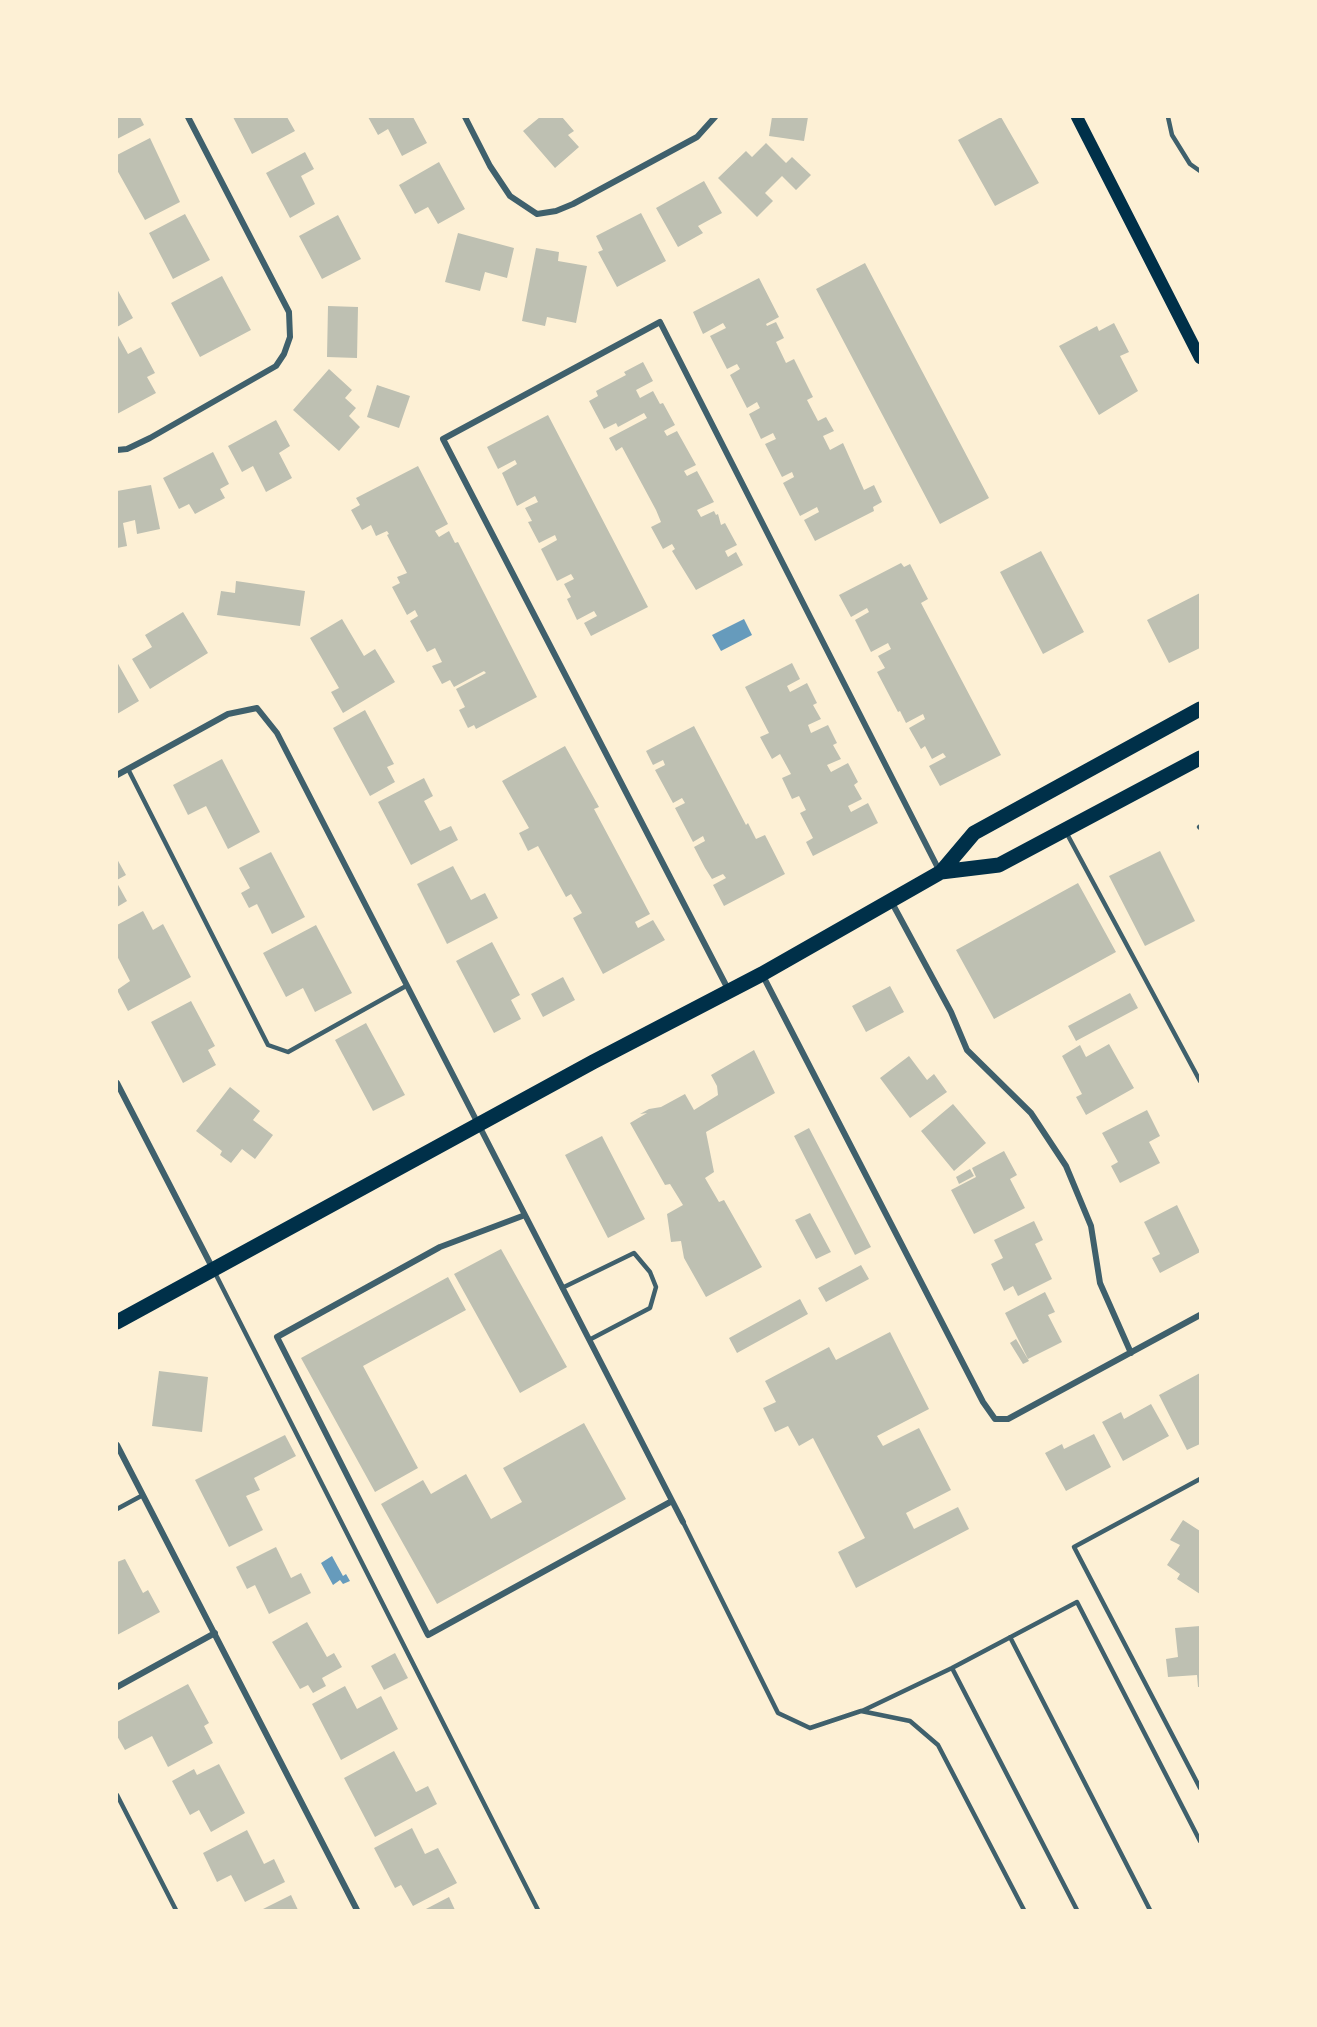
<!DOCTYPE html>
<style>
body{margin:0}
#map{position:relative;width:1317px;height:2027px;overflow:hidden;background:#fdf0d5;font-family:"Fira Sans",sans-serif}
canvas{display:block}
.frame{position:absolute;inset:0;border:118px solid #fdf0d5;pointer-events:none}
</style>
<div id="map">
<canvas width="1317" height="2027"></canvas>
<div class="frame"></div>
</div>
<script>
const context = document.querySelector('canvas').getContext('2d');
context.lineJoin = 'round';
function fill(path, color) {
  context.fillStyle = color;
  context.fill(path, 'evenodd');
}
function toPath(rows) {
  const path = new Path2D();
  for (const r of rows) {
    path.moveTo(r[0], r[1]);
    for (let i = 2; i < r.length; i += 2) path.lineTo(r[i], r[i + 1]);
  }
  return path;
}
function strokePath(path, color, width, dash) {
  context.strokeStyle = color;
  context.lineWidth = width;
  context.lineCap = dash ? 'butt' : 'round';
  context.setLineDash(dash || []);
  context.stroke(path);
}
const water = toPath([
 [744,619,752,635,721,651,712,635],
 [332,1556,343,1576,346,1574,350,1581,343,1584,340,1580,333,1585,321,1563]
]);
const building = toPath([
 [117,117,140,117,144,125,117,139],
 [233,117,287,117,295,131,252,154],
 [368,117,413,117,427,143,402,156,388,129,378,135],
 [540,117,562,117,574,131,568,135,579,147,555,168,523,131],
 [772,117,808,117,804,141,769,136],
 [1001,117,1039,183,995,206,958,140],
 [150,138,180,202,145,220,117,170,117,155],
 [766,143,786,163,792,157,811,175,796,190,782,176,765,193,773,201,757,217,718,178,746,151,752,157],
 [305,152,314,169,301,176,315,204,290,218,266,173],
 [439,162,465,209,438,224,428,207,415,214,399,185],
 [704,181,722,213,698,226,703,233,678,247,656,208],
 [641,213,666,261,617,287,598,252,603,250,596,236],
 [185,214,210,260,173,279,149,233],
 [338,215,361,259,322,279,299,236],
 [458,233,514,248,507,278,485,272,480,291,445,282],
 [536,248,559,252,558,261,587,266,576,323,547,317,545,326,522,321],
 [865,263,989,498,940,524,816,289],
 [222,276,251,330,200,357,171,303],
 [759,278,779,317,766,324,767,326,776,322,784,338,776,342,786,363,794,359,813,397,807,400,818,421,826,417,834,431,823,436,830,450,843,443,864,490,874,485,882,502,873,507,874,511,815,541,804,520,819,512,817,507,800,516,783,483,794,477,792,472,782,477,765,444,776,439,773,433,761,439,749,414,760,408,757,402,747,408,730,375,740,369,737,364,727,369,710,336,726,328,723,323,703,334,693,312],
 [117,289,133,318,117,327],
 [328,306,358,307,357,358,327,357],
 [1114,323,1129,352,1120,356,1138,391,1099,415,1059,346,1097,326,1099,331],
 [117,334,128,354,141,347,155,373,147,377,156,393,117,414],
 [643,362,653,381,636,390,640,398,653,391,660,404,663,403,675,425,664,431,667,436,677,431,696,465,684,471,687,476,697,471,714,502,697,510,701,517,714,511,716,515,718,514,721,525,725,523,737,545,725,551,728,557,736,552,743,565,696,590,672,551,675,549,672,544,663,549,651,527,661,522,656,510,622,447,616,451,609,438,647,418,644,413,618,427,616,423,604,429,589,401,598,396,596,391,626,375,624,372],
 [329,369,352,390,345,398,356,408,349,416,360,427,339,451,293,410],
 [377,385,410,396,399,428,367,417],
 [548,415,648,607,591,636,584,623,597,616,594,611,577,620,567,599,571,597,564,584,574,579,571,574,557,581,541,549,557,540,555,535,539,543,528,522,532,521,525,508,538,502,535,496,517,506,502,473,517,464,515,460,498,469,487,447],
 [276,420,290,446,279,453,292,478,266,492,253,466,242,472,228,446],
 [213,452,229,484,220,489,225,498,195,514,189,504,179,509,163,478],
 [418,466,448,524,435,531,439,537,449,531,455,543,458,542,537,697,476,729,474,725,468,728,459,710,465,707,456,689,486,673,484,671,454,687,450,680,442,684,432,666,442,662,435,648,427,652,410,621,418,616,415,610,407,615,392,587,400,583,397,577,407,573,387,535,389,534,387,531,376,536,371,525,362,530,351,510,360,505,356,498],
 [151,485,160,529,137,534,135,520,123,523,127,546,117,548,117,491],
 [1041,551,1084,632,1043,654,1000,572],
 [901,563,904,567,910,564,928,599,921,603,1001,755,940,786,929,766,946,757,943,753,932,759,925,746,921,749,909,728,925,719,923,714,906,723,900,711,898,712,877,672,885,668,878,656,891,649,888,643,871,652,855,620,869,612,867,608,851,617,839,595],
 [236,581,305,591,300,626,217,615,221,591,235,593],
 [1200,593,1200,648,1169,663,1147,620],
 [183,612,208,653,150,689,132,659,152,647,145,635],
 [342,619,364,656,375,649,395,682,343,713,331,692,339,688,310,638],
 [117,662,139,701,117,714],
 [792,663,800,679,787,686,790,692,807,683,817,703,813,705,821,719,808,725,811,733,828,725,837,743,833,745,841,759,827,765,831,772,848,763,858,782,854,785,862,799,848,806,851,812,868,803,878,823,813,856,806,842,813,838,800,813,806,810,799,796,792,799,782,778,791,774,780,754,772,759,760,737,769,733,745,687],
 [365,710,394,764,387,767,395,782,370,796,333,728],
 [694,726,746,825,748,823,756,839,765,835,785,874,724,906,713,885,726,878,723,874,712,879,705,868,694,847,705,841,703,836,693,842,675,808,685,803,682,798,673,803,655,770,665,765,663,760,653,765,646,751],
 [565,746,599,807,594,809,650,914,635,922,638,928,653,920,665,940,603,974,573,918,582,913,571,894,566,897,538,846,528,851,519,833,529,828,502,781],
 [222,759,260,832,228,849,206,806,188,815,173,785],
 [424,778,433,796,424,801,440,831,451,826,458,840,411,865,378,802],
 [1160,851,1195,921,1145,946,1109,876],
 [271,852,305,917,272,934,257,904,249,908,241,893,250,888,239,868],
 [117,859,126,875,117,880],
 [453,866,471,900,485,893,498,918,447,944,417,884],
 [117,883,127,901,117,907],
 [1078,883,1116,952,994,1019,956,950],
 [143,911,153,930,163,924,191,977,128,1011,117,990,130,981,117,956,117,925],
 [316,925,352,993,315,1012,303,988,286,997,263,953],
 [492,942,520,995,511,1000,521,1019,494,1033,456,961],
 [563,977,575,1000,543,1017,531,994],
 [890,986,904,1012,866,1032,852,1006],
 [1130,993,1138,1008,1076,1041,1068,1026],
 [191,1001,215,1046,208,1050,216,1065,183,1083,151,1022],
 [366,1023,405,1095,373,1111,335,1040],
 [1109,1044,1134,1088,1086,1115,1076,1097,1082,1094,1062,1056,1080,1045,1086,1057],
 [754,1050,775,1093,706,1132,714,1172,705,1178,719,1202,724,1200,762,1267,706,1297,684,1258,681,1241,671,1242,667,1214,683,1205,670,1184,665,1185,630,1123,647,1113,640,1114,649,1109,661,1107,685,1094,694,1110,718,1095,717,1086,711,1075],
 [909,1056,927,1080,934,1074,947,1092,910,1118,880,1078],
 [230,1087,260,1111,253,1120,273,1135,255,1159,242,1149,231,1163,220,1155,222,1151,196,1131],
 [953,1104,986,1143,954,1171,921,1131],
 [1147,1110,1160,1136,1149,1142,1160,1163,1120,1183,1111,1166,1118,1162,1102,1133],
 [809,1128,871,1247,855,1255,794,1136],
 [602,1136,645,1219,608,1238,565,1155],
 [1004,1151,1017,1175,1010,1179,1025,1208,974,1234,951,1190,976,1177,972,1168],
 [970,1169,974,1176,959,1184,956,1177],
 [1177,1205,1200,1252,1160,1273,1152,1258,1160,1254,1144,1222],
 [810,1213,831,1252,816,1259,795,1220],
 [1034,1221,1043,1240,1035,1244,1052,1279,1018,1296,1013,1286,1004,1291,991,1264,1003,1258,994,1240],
 [501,1249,567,1367,520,1393,454,1274],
 [861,1265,869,1279,826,1302,818,1288],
 [448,1277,466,1310,363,1366,418,1468,375,1492,301,1358],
 [1045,1292,1055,1312,1048,1315,1062,1342,1028,1359,1005,1313],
 [800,1299,808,1314,737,1353,729,1338],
 [890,1332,929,1409,877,1436,883,1446,919,1428,951,1490,906,1513,914,1529,958,1507,969,1529,856,1588,838,1552,865,1538,813,1438,799,1446,788,1426,775,1432,763,1408,776,1402,765,1381,829,1347,836,1360],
 [1016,1339,1029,1361,1023,1364,1010,1343],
 [159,1371,208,1377,202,1432,152,1426],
 [1200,1373,1200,1444,1187,1450,1159,1395],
 [1151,1404,1169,1436,1123,1461,1102,1422,1121,1412,1124,1419],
 [584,1423,626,1499,437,1604,381,1504,423,1480,431,1494,466,1474,491,1519,522,1502,503,1468],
 [1094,1434,1111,1467,1066,1491,1045,1453,1062,1444,1064,1449],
 [285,1435,296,1456,254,1478,260,1490,246,1496,263,1530,229,1547,195,1480],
 [1183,1520,1200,1531,1200,1594,1177,1579,1180,1574,1167,1565,1180,1545,1170,1540],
 [276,1547,291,1578,301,1573,311,1593,269,1614,255,1585,247,1589,236,1567],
 [125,1559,143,1593,148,1590,160,1612,117,1635,117,1562],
 [307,1622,327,1657,334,1653,342,1667,322,1678,326,1686,313,1693,308,1685,300,1689,272,1642],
 [1200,1626,1200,1687,1198,1687,1197,1675,1168,1677,1166,1659,1178,1657,1175,1628],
 [395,1653,408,1678,384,1690,371,1666],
 [188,1684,209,1723,204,1726,213,1743,168,1767,152,1736,125,1750,117,1736,117,1722],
 [345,1686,357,1709,381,1696,398,1729,341,1760,312,1704],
 [394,1751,416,1792,428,1786,437,1804,375,1837,344,1778],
 [219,1764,245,1813,211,1832,199,1810,190,1815,172,1781,194,1769,197,1775],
 [412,1828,425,1854,438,1848,457,1883,413,1906,401,1885,395,1888,374,1848],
 [247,1830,264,1864,274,1859,285,1882,245,1902,231,1875,217,1882,203,1853],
 [291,1895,298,1910,261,1910],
 [449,1897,455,1910,424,1910]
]);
const service = toPath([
 [1168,117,1172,135,1190,164,1200,171],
 [128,769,268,1045,288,1052,406,986],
 [1199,827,1200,828],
 [1066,832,1200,1081],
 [215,1273,538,1910],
 [562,1288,634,1253,650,1272,656,1287,650,1308,589,1340],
 [1200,1479,1074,1547,1200,1788],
 [117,1509,143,1495],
 [683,1522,778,1713,810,1728,861,1711,910,1721,938,1745,1024,1910],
 [1010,1637,1150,1910],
 [952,1668,1077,1910],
 [862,1711,952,1668,1077,1602,1200,1841],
 [117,1795,176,1910]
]);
const minor = toPath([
 [465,117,490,166,510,196,537,214,556,211,573,204,697,137,715,117],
 [117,450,127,449,150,438,276,366,284,354,290,337,289,312,188,117],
 [117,775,228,714,257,708,277,733,683,1522],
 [891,901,951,1012,967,1050,1031,1113,1066,1166,1091,1226,1100,1283,1131,1353],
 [762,974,983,1402,995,1419,1008,1419,1200,1315],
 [729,991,443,439,660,322,940,872],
 [117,1083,213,1269],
 [525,1215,440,1247,277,1337,428,1635,672,1501],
 [117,1445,357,1910],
 [117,1687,215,1633]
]);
const secondary = toPath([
 [1077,117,1200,358]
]);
const primary = toPath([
 [941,872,999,865,1200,758],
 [117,1322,593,1062,762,974,941,872,974,833,1200,709]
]);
fill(water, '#669bbc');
fill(building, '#bec0b2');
strokePath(service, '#3f606c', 4.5);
strokePath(minor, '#3f606c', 6);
strokePath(secondary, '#003049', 12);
strokePath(primary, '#003049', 15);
</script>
